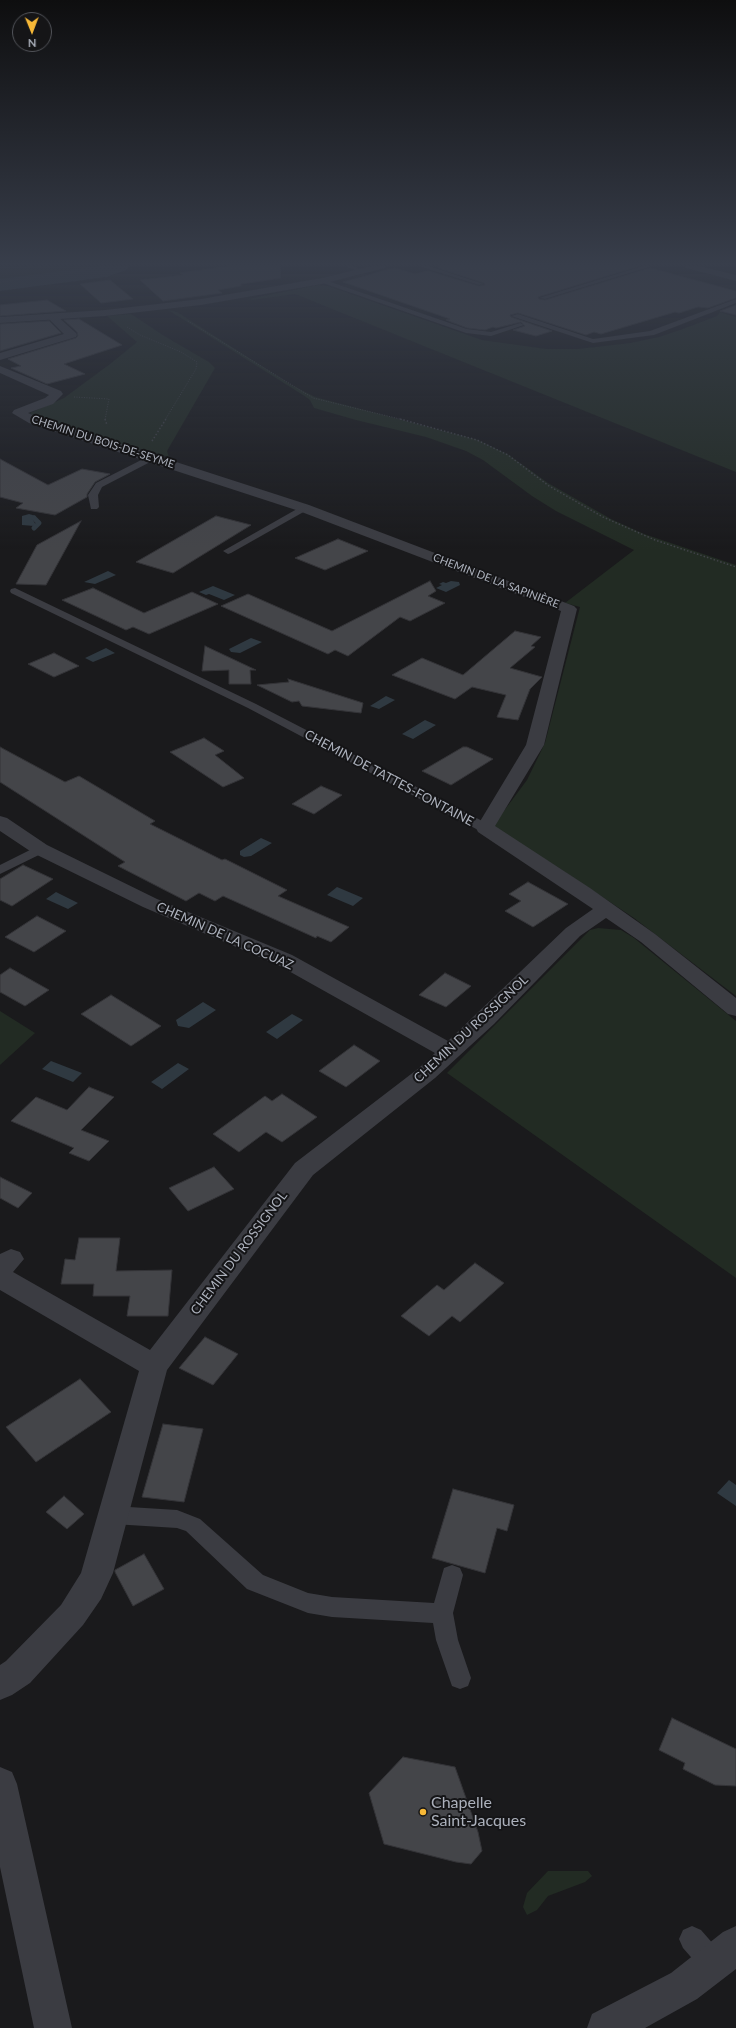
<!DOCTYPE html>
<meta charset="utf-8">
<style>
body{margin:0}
#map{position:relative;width:736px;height:2028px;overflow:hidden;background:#1a1a1c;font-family:Lato,sans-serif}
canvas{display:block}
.north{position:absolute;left:12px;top:12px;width:40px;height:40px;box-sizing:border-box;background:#151517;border:1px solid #515359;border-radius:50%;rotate:179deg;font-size:11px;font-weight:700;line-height:16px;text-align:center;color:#acb1bc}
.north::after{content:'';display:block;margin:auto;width:14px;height:18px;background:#f7b837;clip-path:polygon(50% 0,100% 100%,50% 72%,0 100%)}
</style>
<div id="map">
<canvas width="736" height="2028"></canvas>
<div class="north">N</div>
</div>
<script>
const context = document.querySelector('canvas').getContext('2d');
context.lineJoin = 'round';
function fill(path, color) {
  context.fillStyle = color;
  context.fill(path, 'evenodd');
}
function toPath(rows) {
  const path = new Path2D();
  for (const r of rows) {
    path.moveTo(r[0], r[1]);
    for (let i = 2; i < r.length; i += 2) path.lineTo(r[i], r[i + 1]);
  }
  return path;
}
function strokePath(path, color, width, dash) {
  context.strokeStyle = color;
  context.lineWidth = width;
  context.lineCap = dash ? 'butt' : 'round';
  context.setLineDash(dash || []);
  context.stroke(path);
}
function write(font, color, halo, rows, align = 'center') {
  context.font = font + ' Lato,sans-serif';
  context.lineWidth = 4;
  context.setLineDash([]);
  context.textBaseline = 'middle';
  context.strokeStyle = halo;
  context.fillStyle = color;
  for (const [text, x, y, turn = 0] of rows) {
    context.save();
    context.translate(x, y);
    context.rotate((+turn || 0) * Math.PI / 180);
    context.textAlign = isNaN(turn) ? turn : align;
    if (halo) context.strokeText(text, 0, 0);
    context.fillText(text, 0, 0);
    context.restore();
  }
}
const green = toPath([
 [0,266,130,266,123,270,0,290],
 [318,285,328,286,482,340,546,349,578,349,630,343,659,337,680,330,717,316,720,312,736,317,736,472,295,294,253,300,248,299],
 [168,310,177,312,293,386,315,397,478,440,509,455,548,483,611,519,644,534,736,565,736,996,634,918,559,868,492,827,527,780,545,743,580,607,565,603,634,550,556,511,532,496,483,460,466,451,426,437,356,420,314,408,310,400,303,395],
 [131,314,166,337,209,362,215,368,167,451,169,457,141,449,137,451,32,416,30,413,64,398,110,364,137,342,107,316],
 [598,928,621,930,634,938,736,1021,736,1278,447,1073,590,930],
 [0,1011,35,1033,0,1065],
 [548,1871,588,1871,592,1876,585,1882,548,1896,537,1910,527,1915,523,1907,527,1893]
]);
const water = toPath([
 [29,514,36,516,33,520,36,525,34,526,22,525,22,516],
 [108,571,116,575,95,584,84,582],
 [451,581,459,582,460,585,446,592,436,588,442,585,439,584,443,582,446,583],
 [213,586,235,595,224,600,209,594,206,595,199,592],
 [251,638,262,642,240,653,231,652,229,649],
 [106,648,115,653,93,662,85,658],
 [386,696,395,700,379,709,370,706],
 [425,720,436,725,413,739,402,734],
 [261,838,272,843,251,856,244,857,240,855,240,851],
 [337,887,363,898,353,906,327,895],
 [56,892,78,903,68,909,46,899],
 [203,1002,216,1010,189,1028,178,1026,176,1020],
 [292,1014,303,1020,277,1039,266,1032],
 [51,1061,82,1073,73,1082,42,1069],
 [178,1063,189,1069,162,1089,151,1082],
 [729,1480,736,1485,736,1506,717,1493]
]);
const stream = toPath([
 [34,518,39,523,34,528]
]);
const river = toPath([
 [100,266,129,266,126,270,107,277,0,291,0,279,100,266]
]);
const building = toPath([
 [231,266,280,266,281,278,241,284,241,286,218,290,222,293,163,301,140,280,183,275,180,273,231,266],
 [439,266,639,266,538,297,539,299,545,300,650,268,736,291,736,298,708,308,698,307,679,313,675,312,601,334,594,332,586,335,518,313,510,315,511,317,552,331,536,336,513,330,525,326,521,322,496,328,493,327,485,330,467,328,446,320,450,319,343,282,394,268,415,274,428,271,479,286,485,285,484,283,438,268,439,266],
 [110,280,133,299,101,303,80,284,110,280],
 [47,300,66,311,0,316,0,305,47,300],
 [736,305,736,315,720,311,736,305],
 [79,319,122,345,64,364,85,374,47,384,11,368,21,366,8,359,76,338,78,336,77,332,64,320,79,319],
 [49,321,61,333,0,351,0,324,49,321],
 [0,459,48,485,82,469,110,474,95,482,87,494,87,497,55,515,16,508,23,503,0,497,0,459],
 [216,516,251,525,173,573,136,562,216,516],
 [81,521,46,585,16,584,37,545,81,521],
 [338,539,368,551,325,570,295,558,338,539],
 [430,581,436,591,428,596,445,603,410,621,400,617,348,656,335,650,328,654,221,606,248,594,332,631,430,581],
 [93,588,144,613,192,592,218,604,149,634,133,627,126,630,62,600,93,588],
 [515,631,541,637,531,646,535,647,510,668,542,677,530,689,518,720,497,717,506,695,472,687,455,699,392,675,422,658,463,675,515,631],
 [205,646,256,670,250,670,251,684,229,684,229,670,202,671,205,646],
 [54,653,79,666,54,677,28,664,54,653],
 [288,679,363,703,361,713,302,706,299,701,292,702,257,685,289,682,288,679],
 [204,738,224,751,215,755,244,778,223,787,170,752,204,738],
 [0,747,65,782,79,776,155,821,150,824,222,860,225,859,287,890,278,896,349,927,331,942,317,936,316,938,223,896,215,901,199,893,186,901,118,866,125,862,0,782,0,747],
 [463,747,467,747,493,759,451,785,422,771,463,747],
 [321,786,342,795,314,814,292,804,321,786],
 [23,865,53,879,12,906,0,900,0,879,23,865],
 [528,882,568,904,533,927,505,911,521,901,509,894,528,882],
 [37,916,66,931,34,952,5,937,37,916],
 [10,968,49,990,25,1006,0,992,0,975,10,968],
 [445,973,471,986,446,1007,419,995,445,973],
 [111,995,161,1026,131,1046,81,1014,111,995],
 [354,1045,380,1061,346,1087,319,1071,354,1045],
 [89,1087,114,1097,81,1130,109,1141,89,1161,69,1153,74,1148,11,1121,36,1097,67,1110,89,1087],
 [282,1094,317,1117,282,1142,266,1132,239,1152,213,1134,265,1096,272,1101,282,1094],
 [214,1167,234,1189,188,1211,169,1188,214,1167],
 [0,1177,32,1193,18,1208,0,1198,0,1177],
 [79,1238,120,1238,116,1271,172,1270,168,1316,127,1316,130,1296,93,1296,94,1284,61,1284,65,1259,75,1260,79,1238],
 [475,1263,504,1283,460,1322,452,1316,429,1336,401,1316,437,1285,444,1290,475,1263],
 [205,1337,238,1354,213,1385,179,1368,205,1337],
 [80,1379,111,1412,36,1462,6,1427,80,1379],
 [163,1424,203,1429,184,1502,142,1497,163,1424],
 [453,1489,514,1505,507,1531,497,1528,485,1573,432,1558,453,1489],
 [64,1496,84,1514,67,1529,46,1512,64,1496],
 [144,1554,164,1589,133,1606,115,1572,115,1570,144,1554],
 [672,1718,736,1749,736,1786,715,1785,683,1769,685,1763,659,1750,672,1718],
 [403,1757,455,1767,478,1832,482,1851,471,1864,456,1862,384,1844,369,1793,403,1757]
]);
const pathFar1 = toPath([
 [0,268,50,266],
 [0,282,63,274,105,266],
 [188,321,313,398,404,420],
 [127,327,140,335,181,352,197,362,196,369,165,420],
 [74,397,109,399,105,420]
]);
const path = toPath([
 [105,419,107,425],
 [400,419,477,440,508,455,549,486,603,517,655,540,736,567],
 [152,441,166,419]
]);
const service = toPath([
 [345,266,353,266,365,271,362,273,345,266],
 [419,266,428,266,484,284,479,285,419,266],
 [643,266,652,266,545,299,539,298,643,266],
 [322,279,467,329,491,332,520,323,524,325,491,336,466,333,320,282,320,280,322,279],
 [736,299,736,303,654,335,593,343,511,316,518,314,593,339,650,331,736,299],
 [151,455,155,458,154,460,102,487,98,495,99,507,97,509,91,509,88,495,96,483,151,455],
 [304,505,309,508,307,510,231,553,228,554,223,551,304,505],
 [15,588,256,704,490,825,491,828,485,832,480,831,248,708,11,593,10,591,11,589,15,588],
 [40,845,45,846,47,849,45,852,0,874,0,865,40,845],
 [113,1506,177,1510,200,1519,263,1575,308,1593,332,1597,434,1603,444,1568,452,1565,460,1568,463,1575,453,1613,458,1640,471,1678,468,1686,460,1689,452,1686,436,1640,433,1623,332,1617,308,1613,247,1589,186,1531,177,1528,113,1524,106,1521,103,1515,106,1509,113,1506],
 [692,1926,701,1930,722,1954,726,1963,722,1972,713,1976,704,1972,683,1948,679,1939,683,1930,692,1926]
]);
const minor = toPath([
 [684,266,699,266,736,275,736,281,686,268,684,266],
 [52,314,56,315,76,333,77,335,76,337,0,360,0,353,64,334,47,317,52,314],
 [0,366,61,391,63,394,53,404,28,413,37,417,309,505,574,606,577,609,544,745,495,826,590,888,655,934,736,998,736,1016,728,1014,641,942,606,918,580,936,494,1024,435,1078,313,1175,167,1370,113,1573,101,1599,83,1625,30,1683,12,1695,0,1700,0,1665,6,1661,61,1605,81,1573,139,1371,0,1290,0,1254,11,1249,20,1252,24,1259,13,1272,150,1350,295,1163,419,1068,435,1053,278,965,143,907,33,853,0,831,0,816,7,818,47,845,157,899,292,955,448,1041,566,928,593,909,478,832,476,828,526,745,561,611,299,511,29,423,12,413,14,410,45,398,49,395,0,373,0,366],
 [0,1767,12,1772,17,1784,72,2028,34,2028,0,1867,0,1767],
 [736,1926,736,1969,697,1999,645,2028,587,2028,592,2014,671,1973,723,1932,736,1926]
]);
const tertiary = toPath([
 [372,266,387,266,385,268,322,284,201,305,105,316,0,323,0,317,105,310,201,299,322,278,372,266]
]);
const markers = [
 [423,1812,4,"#f7b837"]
];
const farStreetnames = [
 ["CHEMIN DU BOIS-DE-SEYME",103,442,18],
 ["CHEMIN DE LA SAPINIÈRE",496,581,21]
];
const streetNames = [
 ["CHEMIN DE TATTES-FONTAINE",389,778,28],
 ["CHEMIN DE LA COCUAZ",225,936,24],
 ["CHEMIN DU ROSSIGNOL",471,1029,-43],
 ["CHEMIN DU ROSSIGNOL",239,1253,-53]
];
const nearPoinames = [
 ["Chapelle",431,1803],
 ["Saint-Jacques",431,1821]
];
fill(green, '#222b23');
fill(water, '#2f3941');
strokePath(stream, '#2f3941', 5);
fill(river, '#2f3941');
fill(building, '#444549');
strokePath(building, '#343438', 1);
strokePath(pathFar1, '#414349', 1, [1, 1.5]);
strokePath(path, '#414349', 1.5, [1.5, 2]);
fill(service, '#3b3c42');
fill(minor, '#3b3c42');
fill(tertiary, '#3b3c42');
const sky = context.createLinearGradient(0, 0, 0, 550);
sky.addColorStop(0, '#0e0e0f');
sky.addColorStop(0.48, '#383e4b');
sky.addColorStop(1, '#383e4b00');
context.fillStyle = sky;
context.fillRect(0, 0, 736, 550);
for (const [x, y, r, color] of markers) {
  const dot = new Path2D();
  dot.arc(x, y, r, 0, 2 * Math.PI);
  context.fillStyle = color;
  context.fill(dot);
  strokePath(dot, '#151517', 1.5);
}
write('11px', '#acb1bc', '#151517', farStreetnames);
write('13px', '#acb1bc', '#151517', streetNames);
write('16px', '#acb1bc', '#151517', nearPoinames, 'left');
</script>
